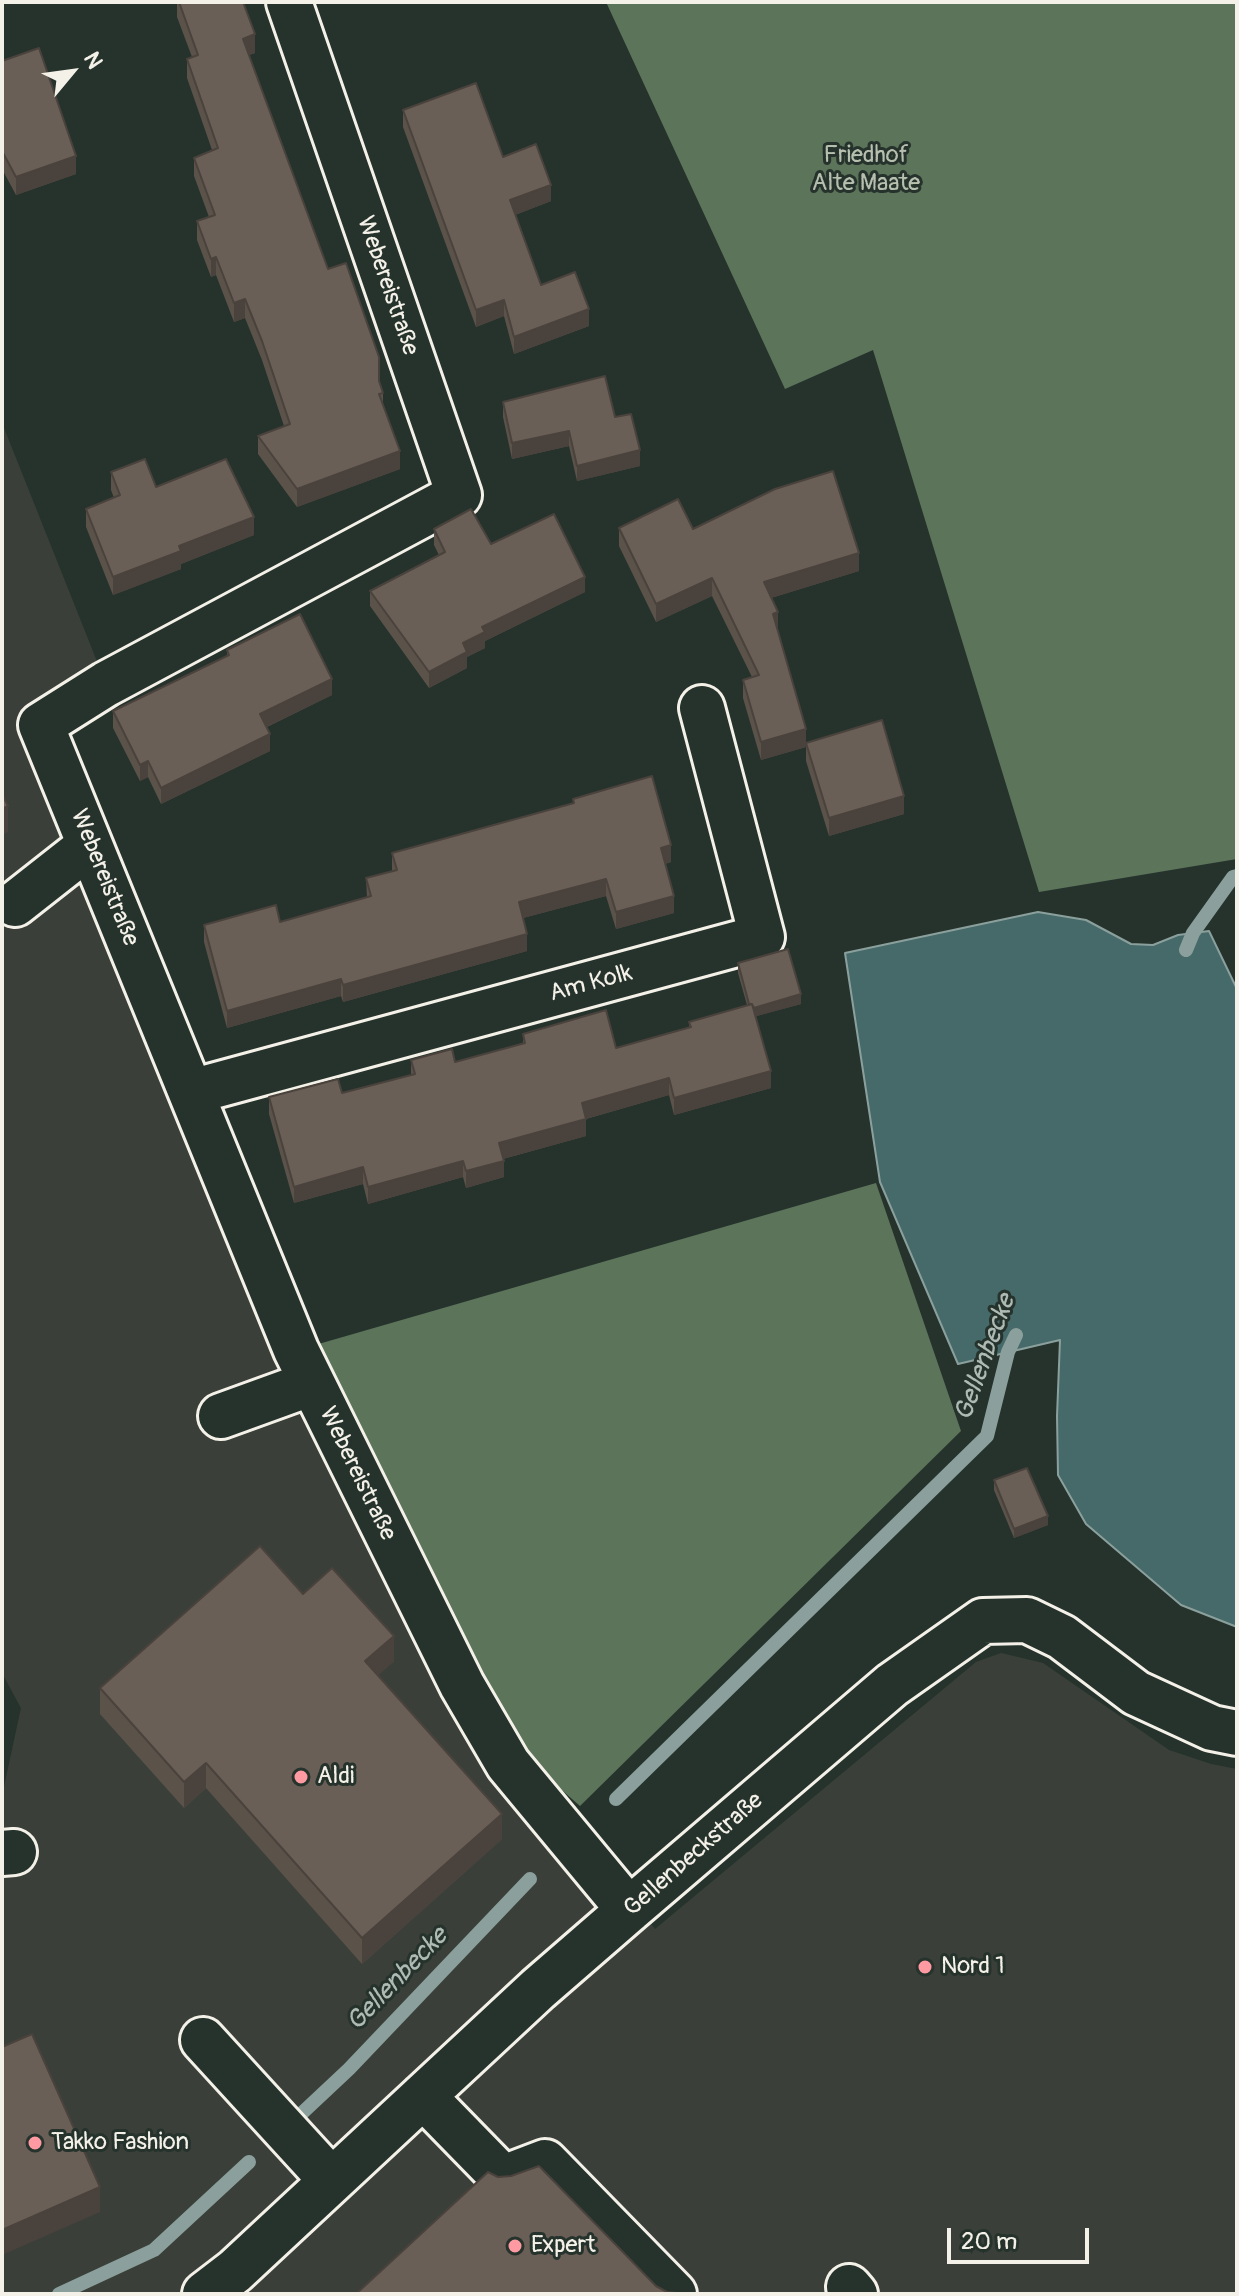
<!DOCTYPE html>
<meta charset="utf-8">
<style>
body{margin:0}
#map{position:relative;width:1239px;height:2296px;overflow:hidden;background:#26332d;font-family:Pangolin,sans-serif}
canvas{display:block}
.frame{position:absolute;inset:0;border:4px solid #f4f1e8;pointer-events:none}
.north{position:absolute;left:32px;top:32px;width:80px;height:80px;-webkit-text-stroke:6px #26332d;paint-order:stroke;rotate:61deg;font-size:22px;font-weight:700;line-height:32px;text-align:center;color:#f4f1e8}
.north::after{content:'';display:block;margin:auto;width:28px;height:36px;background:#f4f1e8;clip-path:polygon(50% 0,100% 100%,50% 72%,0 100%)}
.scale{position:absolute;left:947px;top:2228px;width:142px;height:36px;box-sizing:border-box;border:4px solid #f4f1e8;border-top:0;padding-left:10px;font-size:24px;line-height:28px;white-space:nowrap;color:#f4f1e8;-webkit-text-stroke:6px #26332d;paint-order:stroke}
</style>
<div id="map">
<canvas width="1239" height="2296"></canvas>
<div class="frame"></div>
<div class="north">N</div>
<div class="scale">20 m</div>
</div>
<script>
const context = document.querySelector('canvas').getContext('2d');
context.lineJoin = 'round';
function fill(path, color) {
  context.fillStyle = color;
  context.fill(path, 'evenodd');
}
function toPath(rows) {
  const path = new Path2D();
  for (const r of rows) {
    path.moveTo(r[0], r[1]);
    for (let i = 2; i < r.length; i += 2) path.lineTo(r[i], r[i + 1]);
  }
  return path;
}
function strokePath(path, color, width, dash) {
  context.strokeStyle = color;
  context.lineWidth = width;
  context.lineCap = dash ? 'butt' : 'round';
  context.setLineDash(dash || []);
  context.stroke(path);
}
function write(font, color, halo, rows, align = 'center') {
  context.font = font + ' Pangolin,sans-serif';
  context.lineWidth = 6;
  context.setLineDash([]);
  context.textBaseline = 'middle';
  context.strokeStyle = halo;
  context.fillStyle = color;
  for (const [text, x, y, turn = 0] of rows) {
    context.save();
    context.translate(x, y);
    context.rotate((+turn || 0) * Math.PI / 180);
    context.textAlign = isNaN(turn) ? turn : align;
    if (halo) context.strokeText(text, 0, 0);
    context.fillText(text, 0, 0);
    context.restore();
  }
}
const built = toPath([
 [2,423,106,684,42,725,462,1685,655,1929,976,1662,1001,1653,1043,1663,1169,1750,1211,1764,1237,1769,1237,2294,2,2294,2,1796,21,1708,2,1673]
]);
const green = toPath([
 [606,2,1237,2,1237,859,1039,892,873,350,785,389],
 [876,1183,961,1431,580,1806,507,1742,315,1345]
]);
const water = toPath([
 [1038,912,1086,920,1131,944,1153,945,1178,935,1209,931,1237,989,1237,1627,1181,1605,1086,1524,1058,1475,1057,1416,1060,1340,958,1364,880,1182,845,953,1038,912]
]);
const stream = toPath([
 [1186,950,1193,933,1233,877,1237,876],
 [616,1799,987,1436,1008,1352,1016,1335],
 [301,2114,349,2069,530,1879],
 [59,2294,154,2250,249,2162]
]);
const minor = toPath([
 [289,2,459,495,106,684,41,725,296,1350,462,1685,508,1764,629,1910],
 [15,904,90,845],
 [191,1092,762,937,702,708],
 [221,1416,312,1383],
 [2,1853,14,1852],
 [203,2040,331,2180],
 [423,2096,503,2178,545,2162,674,2294],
 [849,2287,855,2294],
 [205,2294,235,2271,538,1989,629,1910,892,1685,983,1621,1027,1620,1062,1637,1136,1693,1212,1728,1237,1733]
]);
const wall = toPath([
 [177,2,243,2,255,53,249,55,328,269,379,381,383,393,383,403,400,469,297,507,258,454,258,436,284,426,262,360,245,318,234,322,216,275,211,277,197,240,197,221,209,217,194,176,194,158,212,150,187,78,187,59,192,57,177,17],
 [2,61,76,174,16,195,2,169],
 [403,110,503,157,551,201,515,215,541,285,589,326,514,354,504,316,476,327,403,127],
 [503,402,615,417,640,466,577,481,569,446,512,459,503,417],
 [111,472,156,487,254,535,181,564,181,569,113,595,86,527,86,509,114,498,111,490],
 [619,528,693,529,859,571,771,598,777,630,806,743,904,814,829,836,806,761,806,747,761,760,743,698,743,680,752,677,712,596,656,622,619,546],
 [434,529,491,544,585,592,485,641,485,648,467,657,467,668,429,688,370,606,370,591,439,555,434,545],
 [227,650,332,695,267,727,270,751,161,804,148,777,140,781,113,728,113,711,227,656],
 [573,799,671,862,665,864,674,913,616,929,606,896,523,918,527,951,343,1002,341,996,227,1028,204,942,204,925,280,922,367,897,366,878,392,871,392,853,573,803],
 [738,963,801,1004,756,1016,771,1088,674,1115,669,1095,586,1119,586,1136,503,1159,504,1177,466,1188,463,1177,368,1204,363,1184,294,1203,269,1114,269,1097,342,1093,411,1075,411,1060,455,1062,523,1044,523,1034,616,1048,689,1027,689,1022,747,1005,738,973],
 [994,1480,1048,1525,1014,1538,994,1490],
 [303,1594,394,1661,378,1675,502,1839,362,1964,206,1788,184,1808,100,1714,100,1688]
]);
const shadedWall = toPath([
 [255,34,255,53,243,57,243,39],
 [76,156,76,174,16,195,16,177],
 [551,185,551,201,510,217,510,200],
 [216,257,216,275,211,277,211,259],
 [245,299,245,318,234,322,234,303],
 [504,300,504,316,476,327,476,310],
 [589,309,589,326,514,354,514,337],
 [569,431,569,446,512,459,512,443],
 [640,450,640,466,577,481,577,466],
 [400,451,400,469,297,507,297,489],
 [254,517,254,535,181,564,181,569,113,595,113,577,179,546],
 [859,553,859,571,764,600,764,582],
 [585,577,585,592,485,641,485,648,467,657,467,668,429,688,429,672,482,627],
 [712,578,712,596,656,622,656,604],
 [778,612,778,630,773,614],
 [332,679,332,695,260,730,260,714],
 [806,729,806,747,761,760,761,742],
 [270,734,270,751,161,804,161,788],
 [148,761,148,777,140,781,140,765],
 [904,796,904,814,829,836,829,818],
 [8,806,8,832,2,835,2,809],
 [671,845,671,862,661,865,661,848],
 [606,879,606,896,519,919,519,902],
 [674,896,674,913,616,929,616,912],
 [527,934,527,951,343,1002,343,985],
 [341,979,341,996,227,1028,227,1011],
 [801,994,801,1004,750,1018,750,1008],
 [771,1071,771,1088,674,1115,674,1098],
 [669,1078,669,1095,582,1120,582,1103],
 [586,1119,586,1136,499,1160,499,1143],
 [463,1161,463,1177,368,1204,368,1187],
 [504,1161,504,1177,466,1188,466,1171],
 [363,1167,363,1184,294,1203,294,1187],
 [1048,1516,1048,1525,1014,1538,1014,1529],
 [394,1636,394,1661,365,1687,365,1661],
 [206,1763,206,1788,184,1808,184,1782],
 [502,1814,502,1839,362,1964,362,1938],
 [100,2187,100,2212,2,2255,2,2230]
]);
const building = toPath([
 [179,2,243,2,255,34,243,39,328,269,346,263,379,357,379,381,383,393,379,394,400,451,297,489,258,436,290,424,262,341,245,299,234,303,216,257,211,259,197,221,215,215,194,158,218,148,187,59,198,55,179,2],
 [39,48,76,156,16,177,2,151,2,61,39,48],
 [476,83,503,157,536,144,551,185,510,200,541,285,575,272,589,309,514,337,504,300,476,310,403,110,476,83],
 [605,376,615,417,631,414,640,450,577,466,569,431,512,443,503,402,605,376],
 [145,459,156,487,226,459,254,517,179,546,181,551,113,577,86,509,120,495,111,472,145,459],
 [833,471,859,553,764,582,778,612,773,614,806,729,761,742,743,680,759,675,712,578,656,604,619,528,678,499,693,529,775,489,833,471],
 [471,509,491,544,554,514,585,577,482,627,485,632,463,643,467,652,429,672,370,591,445,552,434,529,471,509],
 [300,614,332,679,260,714,270,734,161,788,148,761,140,765,113,711,229,655,227,650,300,614],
 [882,720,904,796,829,818,806,743,882,720],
 [652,776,671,845,661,848,674,896,616,912,606,879,519,902,527,934,343,985,341,979,227,1011,204,925,276,905,280,922,371,896,366,878,397,870,392,853,574,803,573,799,652,776],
 [2,794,8,806,2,809,2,794],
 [788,949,801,994,754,1008,752,1004,749,1004,738,963,788,949],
 [752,1004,771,1071,674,1098,669,1078,582,1103,586,1119,499,1143,504,1161,466,1171,463,1161,368,1187,363,1167,294,1187,269,1097,338,1079,342,1093,415,1074,411,1060,452,1049,455,1062,525,1043,523,1034,606,1010,616,1048,691,1027,689,1022,752,1004],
 [1027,1468,1048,1516,1014,1529,994,1480,1027,1468],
 [260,1546,303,1594,332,1568,394,1636,365,1661,502,1814,362,1938,206,1763,184,1782,100,1688,260,1546],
 [32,2034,100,2187,2,2230,2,2047,32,2034],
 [539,2166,656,2286,667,2292,676,2293,677,2294,356,2294,488,2172,498,2177,511,2176,539,2166]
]);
const markers = [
 [301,1777,8,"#ff9aa2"],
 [925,1967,8,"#ff9aa2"],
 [35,2143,8,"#ff9aa2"],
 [515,2246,8,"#ff9aa2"]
];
const parkNames = [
 ["Friedhof",866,156],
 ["Alte Maate",866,184]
];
const streetNames = [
 ["Webereistraße",387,286,71],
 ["Webereistraße",104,878,68],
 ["Am Kolk",591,984,-15],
 ["Webereistraße",357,1474,64],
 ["Gellenbeckstraße",694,1855,-41]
];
const poiNames = [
 ["Aldi",317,1777],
 ["Nord 1",941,1967],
 ["Takko Fashion",51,2143],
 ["Expert",531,2246]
];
const waterNames = [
 ["Gellenbecke",986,1358,-70],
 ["Gellenbecke",398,1980,-46]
];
fill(built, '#3a4039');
fill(green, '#5c7459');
fill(water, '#456a69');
strokePath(water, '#8ba09c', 2);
strokePath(stream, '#8ba09c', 14);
strokePath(minor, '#f4f1e8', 50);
strokePath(minor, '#26332d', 44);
fill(wall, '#5b524a');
fill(shadedWall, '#4a423c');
fill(building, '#6a5f56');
strokePath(building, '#4a423c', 2);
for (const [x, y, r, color] of markers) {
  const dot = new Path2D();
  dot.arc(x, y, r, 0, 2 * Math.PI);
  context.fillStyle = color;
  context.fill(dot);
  strokePath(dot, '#26332d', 3);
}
write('24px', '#b7bfaf', '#26332d', parkNames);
write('24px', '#f4f1e8', '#26332d', streetNames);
write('24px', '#f4f1e8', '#26332d', poiNames, 'left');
write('italic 26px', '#aebbb5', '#26332d', waterNames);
</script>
